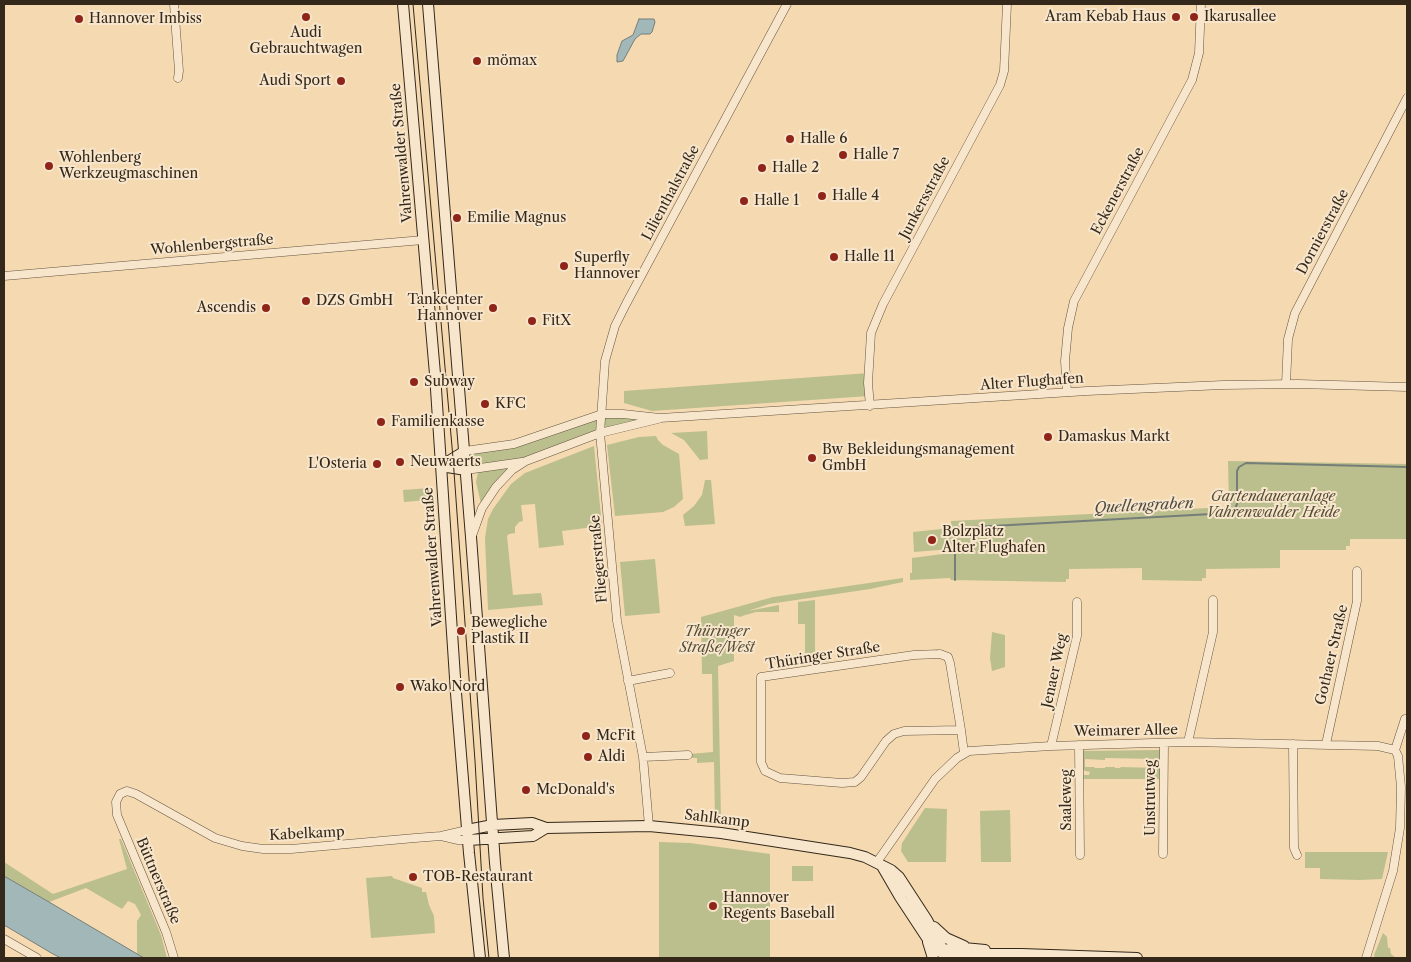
<!DOCTYPE html>
<meta charset="utf-8">
<style>
body{margin:0}
#map{position:relative;width:1411px;height:962px;overflow:hidden;background:#f5d9b1;font-family:"Libre Caslon Text",serif}
canvas{display:block}
.frame{position:absolute;inset:0;border:5px solid #33281a;pointer-events:none}
</style>
<div id="map">
<canvas width="1411" height="962"></canvas>
<div class="frame"></div>
</div>
<script>
const context = document.querySelector('canvas').getContext('2d');
context.lineJoin = 'round';
function fill(path, color) {
  context.fillStyle = color;
  context.fill(path, 'evenodd');
}
function toPath(rows) {
  const path = new Path2D();
  for (const r of rows) {
    path.moveTo(r[0], r[1]);
    for (let i = 2; i < r.length; i += 2) path.lineTo(r[i], r[i + 1]);
  }
  return path;
}
function strokePath(path, color, width, dash) {
  context.strokeStyle = color;
  context.lineWidth = width;
  context.lineCap = dash ? 'butt' : 'round';
  context.setLineDash(dash || []);
  context.stroke(path);
}
function write(font, color, halo, rows, align = 'center') {
  context.font = font + ' "Libre Caslon Text",serif';
  context.lineWidth = 4;
  context.setLineDash([]);
  context.textBaseline = 'middle';
  context.strokeStyle = halo;
  context.fillStyle = color;
  for (const [text, x, y, turn = 0] of rows) {
    context.save();
    context.translate(x, y);
    context.rotate((+turn || 0) * Math.PI / 180);
    context.textAlign = isNaN(turn) ? turn : align;
    if (halo) context.strokeText(text, 0, 0);
    context.fillText(text, 0, 0);
    context.restore();
  }
}
const green = toPath([
 [869,373,869,396,652,411,624,403,624,391],
 [602,414,660,418,618,429,513,470,482,508,476,482,479,468,475,468,473,450,514,444],
 [707,431,708,459,700,460,684,440,671,433],
 [656,436,658,440,663,445,679,454,683,499,674,507,663,512,615,516,607,445,639,437],
 [594,446,602,526,562,531,564,545,539,548,535,504,521,505,523,521,519,522,515,527,515,533,509,534,507,536,513,595,541,593,543,605,488,610,485,538,488,519,493,509,511,484,525,473],
 [1228,461,1407,464,1407,539,1350,539,1350,546,1346,546,1346,550,1280,550,1280,568,1206,569,1206,578,1202,578,1202,581,1142,580,1142,568,1069,569,1069,579,1066,579,1066,582,951,580,950,578,910,580,910,573,912,573,912,558,951,553,951,549,914,552,913,532,951,528,951,521,1229,507],
 [705,480,711,480,715,524,685,526,683,515,694,506,702,495],
 [430,488,431,498,427,500,404,502,403,490],
 [655,559,660,613,625,616,620,562],
 [903,578,903,582,870,589,769,604,748,611,779,605,779,612,756,612,742,616,741,617,734,615,734,661,718,666,721,818,715,819,714,762,697,763,697,758,691,758,690,754,713,752,712,674,702,674,701,617,773,597],
 [815,600,815,658,827,659,827,653,831,653,831,661,805,664,805,624,798,624,798,602],
 [992,632,1005,635,1005,667,992,671,990,658],
 [1160,750,1161,777,1159,779,1082,779,1082,775,1089,775,1090,772,1082,770,1082,751],
 [1105,758,1156,759,1157,768,1121,767,1120,768,1115,768,1115,767,1105,767,1105,768,1095,768,1094,767,1085,767,1085,759,1105,760],
 [925,808,947,809,946,862,908,862,901,851,902,843],
 [1010,810,1011,862,981,862,980,811],
 [119,839,121,839,161,935,167,958,144,958,137,954,137,921,141,915,135,904,128,901,122,909,86,888,49,902,4,876,4,862,53,894,127,869],
 [659,842,690,843,770,854,770,958,659,958],
 [1305,852,1388,852,1382,879,1360,880,1320,879,1320,868,1305,868],
 [792,866,813,866,813,881,792,881],
 [392,876,393,878,422,888,422,892,426,892,429,905,434,916,435,933,371,938,366,878],
 [1383,933,1387,937,1388,948,1390,948,1391,954,1396,958,1375,958,1374,955]
]);
const water = toPath([
 [639,19,654,19,655,22,652,32,650,34,641,34,635,39,623,61,617,62,617,55,622,41,633,35,639,19],
 [4,876,49,902,144,958,61,958,53,954,4,925,4,876]
]);
const stream = toPath([
 [955,580,955,528,1230,513,1234,511,1237,504,1237,471,1239,467,1246,463,1407,467]
]);
const street = toPath([
 [174,4,179,71,178,78],
 [4,276,423,240],
 [1286,384,1288,339,1295,313,1407,98],
 [1067,392,1065,361,1068,328,1074,301,1192,80,1199,53,1201,4],
 [870,406,868,383,871,333,883,304,1000,85,1004,71,1007,4],
 [465,451,514,444,602,414,623,414,660,418,1087,391,1223,385,1298,384,1407,387],
 [466,470,522,462],
 [472,536,482,508,496,487,512,470,526,461,600,433,658,419],
 [940,654,948,657,950,663,961,730,904,731,894,734,886,741,861,777,855,782,842,783,780,778,765,771,761,762,761,677,914,655,940,654],
 [628,681,670,673],
 [961,730,964,753],
 [1188,742,1213,632,1213,600],
 [1293,744,1294,848,1297,855],
 [1326,744,1357,601,1357,571],
 [1079,745,1080,855],
 [1051,746,1077,636,1077,602],
 [1395,750,1405,719,1407,719],
 [643,757,688,755],
 [649,826,643,757,617,621,600,433,605,361,615,326,626,304,787,4],
 [441,836,458,840,468,840],
 [1163,854,1164,743],
 [877,862,935,779,957,758,969,751,1051,746,1188,742,1378,746,1395,750],
 [4,939,37,958],
 [174,958,166,932,117,815,116,802,120,794,127,791,136,794,215,838,242,846,263,849,291,849,415,838,441,836,467,830],
 [1366,958,1393,871,1400,828,1401,787,1398,756,1395,750]
]);
const secondary = toPath([
 [403,4,435,374,456,693,469,853,480,958],
 [428,4,471,537,495,863,504,958],
 [441,466,465,451],
 [441,466,466,470],
 [467,830,493,825,532,823,546,828,649,826,721,833,850,853,865,857,891,870,899,877,927,920,941,946,944,958],
 [468,840,533,836,546,828],
 [882,866,900,897,927,938,935,947,950,954,1021,954,1137,958],
 [934,927,946,938,964,946],
 [928,942,933,958],
 [941,952,953,947,985,950]
]);
const tram = toPath([
 [413,4,453,458,475,761,483,898,489,958]
]);
const markers = [
 [306,17,5,"#8f2418"],
 [1176,17,5,"#8f2418"],
 [1194,17,5,"#8f2418"],
 [79,19,5,"#8f2418"],
 [477,61,5,"#8f2418"],
 [341,81,5,"#8f2418"],
 [790,139,5,"#8f2418"],
 [843,155,5,"#8f2418"],
 [49,166,5,"#8f2418"],
 [762,168,5,"#8f2418"],
 [822,196,5,"#8f2418"],
 [744,201,5,"#8f2418"],
 [457,218,5,"#8f2418"],
 [834,257,5,"#8f2418"],
 [564,266,5,"#8f2418"],
 [306,301,5,"#8f2418"],
 [266,308,5,"#8f2418"],
 [493,308,5,"#8f2418"],
 [532,321,5,"#8f2418"],
 [414,382,5,"#8f2418"],
 [485,404,5,"#8f2418"],
 [381,422,5,"#8f2418"],
 [1048,437,5,"#8f2418"],
 [812,458,5,"#8f2418"],
 [400,462,5,"#8f2418"],
 [377,464,5,"#8f2418"],
 [932,540,5,"#8f2418"],
 [461,631,5,"#8f2418"],
 [400,687,5,"#8f2418"],
 [586,736,5,"#8f2418"],
 [588,757,5,"#8f2418"],
 [526,790,5,"#8f2418"],
 [413,877,5,"#8f2418"],
 [713,906,5,"#8f2418"]
];
const poiNames = [
 ["Aram Kebab Haus",1166,17,"right"],
 ["Ikarusallee",1204,17],
 ["Hannover Imbiss",89,19],
 ["Audi",306,33,"center"],
 ["Gebrauchtwagen",306,49,"center"],
 ["mömax",487,61],
 ["Audi Sport",331,81,"right"],
 ["Halle 6",800,139],
 ["Halle 7",853,155],
 ["Wohlenberg",59,158],
 ["Werkzeugmaschinen",59,174],
 ["Halle 2",772,168],
 ["Halle 4",832,196],
 ["Halle 1",754,201],
 ["Emilie Magnus",467,218],
 ["Halle 11",844,257],
 ["Superfly",574,258],
 ["Hannover",574,274],
 ["Tankcenter",483,300,"right"],
 ["Hannover",483,316,"right"],
 ["DZS GmbH",316,301],
 ["Ascendis",256,308,"right"],
 ["FitX",542,321],
 ["Subway",424,382],
 ["KFC",495,404],
 ["Familienkasse",391,422],
 ["Damaskus Markt",1058,437],
 ["Bw Bekleidungsmanagement",822,450],
 ["GmbH",822,466],
 ["Neuwaerts",410,462],
 ["L'Osteria",367,464,"right"],
 ["Bolzplatz",942,532],
 ["Alter Flughafen",942,548],
 ["Bewegliche",471,623],
 ["Plastik II",471,639],
 ["Wako Nord",410,687],
 ["McFit",596,736],
 ["Aldi",598,757],
 ["McDonald's",536,790],
 ["TOB-Restaurant",423,877],
 ["Hannover",723,898],
 ["Regents Baseball",723,914]
];
const streetNames = [
 ["Vahrenwalder Straße",402,153,-95],
 ["Eckenerstraße",1118,191,-62],
 ["Lilienthalstraße",671,193,-62],
 ["Junkersstraße",925,198,-62],
 ["Dornierstraße",1323,232,-62],
 ["Wohlenbergstraße",212,245,-5],
 ["Alter Flughafen",1032,382,-4],
 ["Vahrenwalder Straße",433,557,-94],
 ["Fliegerstraße",599,559,-95],
 ["Gothaer Straße",1332,655,-77],
 ["Thüringer Straße",823,656,-9],
 ["Jenaer Weg",1055,671,-78],
 ["Weimarer Allee",1126,731,-1],
 ["Unstrutweg",1151,798,-90],
 ["Saaleweg",1067,800,-90],
 ["Sahlkamp",717,819,7],
 ["Kabelkamp",307,834,-3],
 ["Büttnerstraße",158,881,67]
];
const parkNames = [
 ["Gartendaueranlage",1273,497],
 ["Vahrenwalder Heide",1273,513],
 ["Thüringer",717,632],
 ["Straße/West",717,648]
];
const waterNames = [
 ["Quellengraben",1144,506,-3]
];
fill(green, '#babf8d');
fill(water, '#a2b7b8');
strokePath(water, '#767e79', 1);
strokePath(stream, '#767e79', 2);
strokePath(street, '#645440', 9);
strokePath(secondary, '#33281a', 12);
strokePath(street, '#f8e6cc', 8);
strokePath(secondary, '#f8e6cc', 10);
strokePath(tram, '#33281a', 1);
for (const [x, y, r, color] of markers) {
  const dot = new Path2D();
  dot.arc(x, y, r, 0, 2 * Math.PI);
  context.fillStyle = color;
  context.fill(dot);
  strokePath(dot, '#f8e6cc', 2);
}
write('14px', '#33281a', '#f8e6cc', poiNames, 'left');
write('14px', '#33281a', '#f8e6cc', streetNames);
write('italic 14px', '#554e37', '#f8e6cc', parkNames);
write('italic 15px', '#4f4c42', '#f8e6cc', waterNames);
</script>
